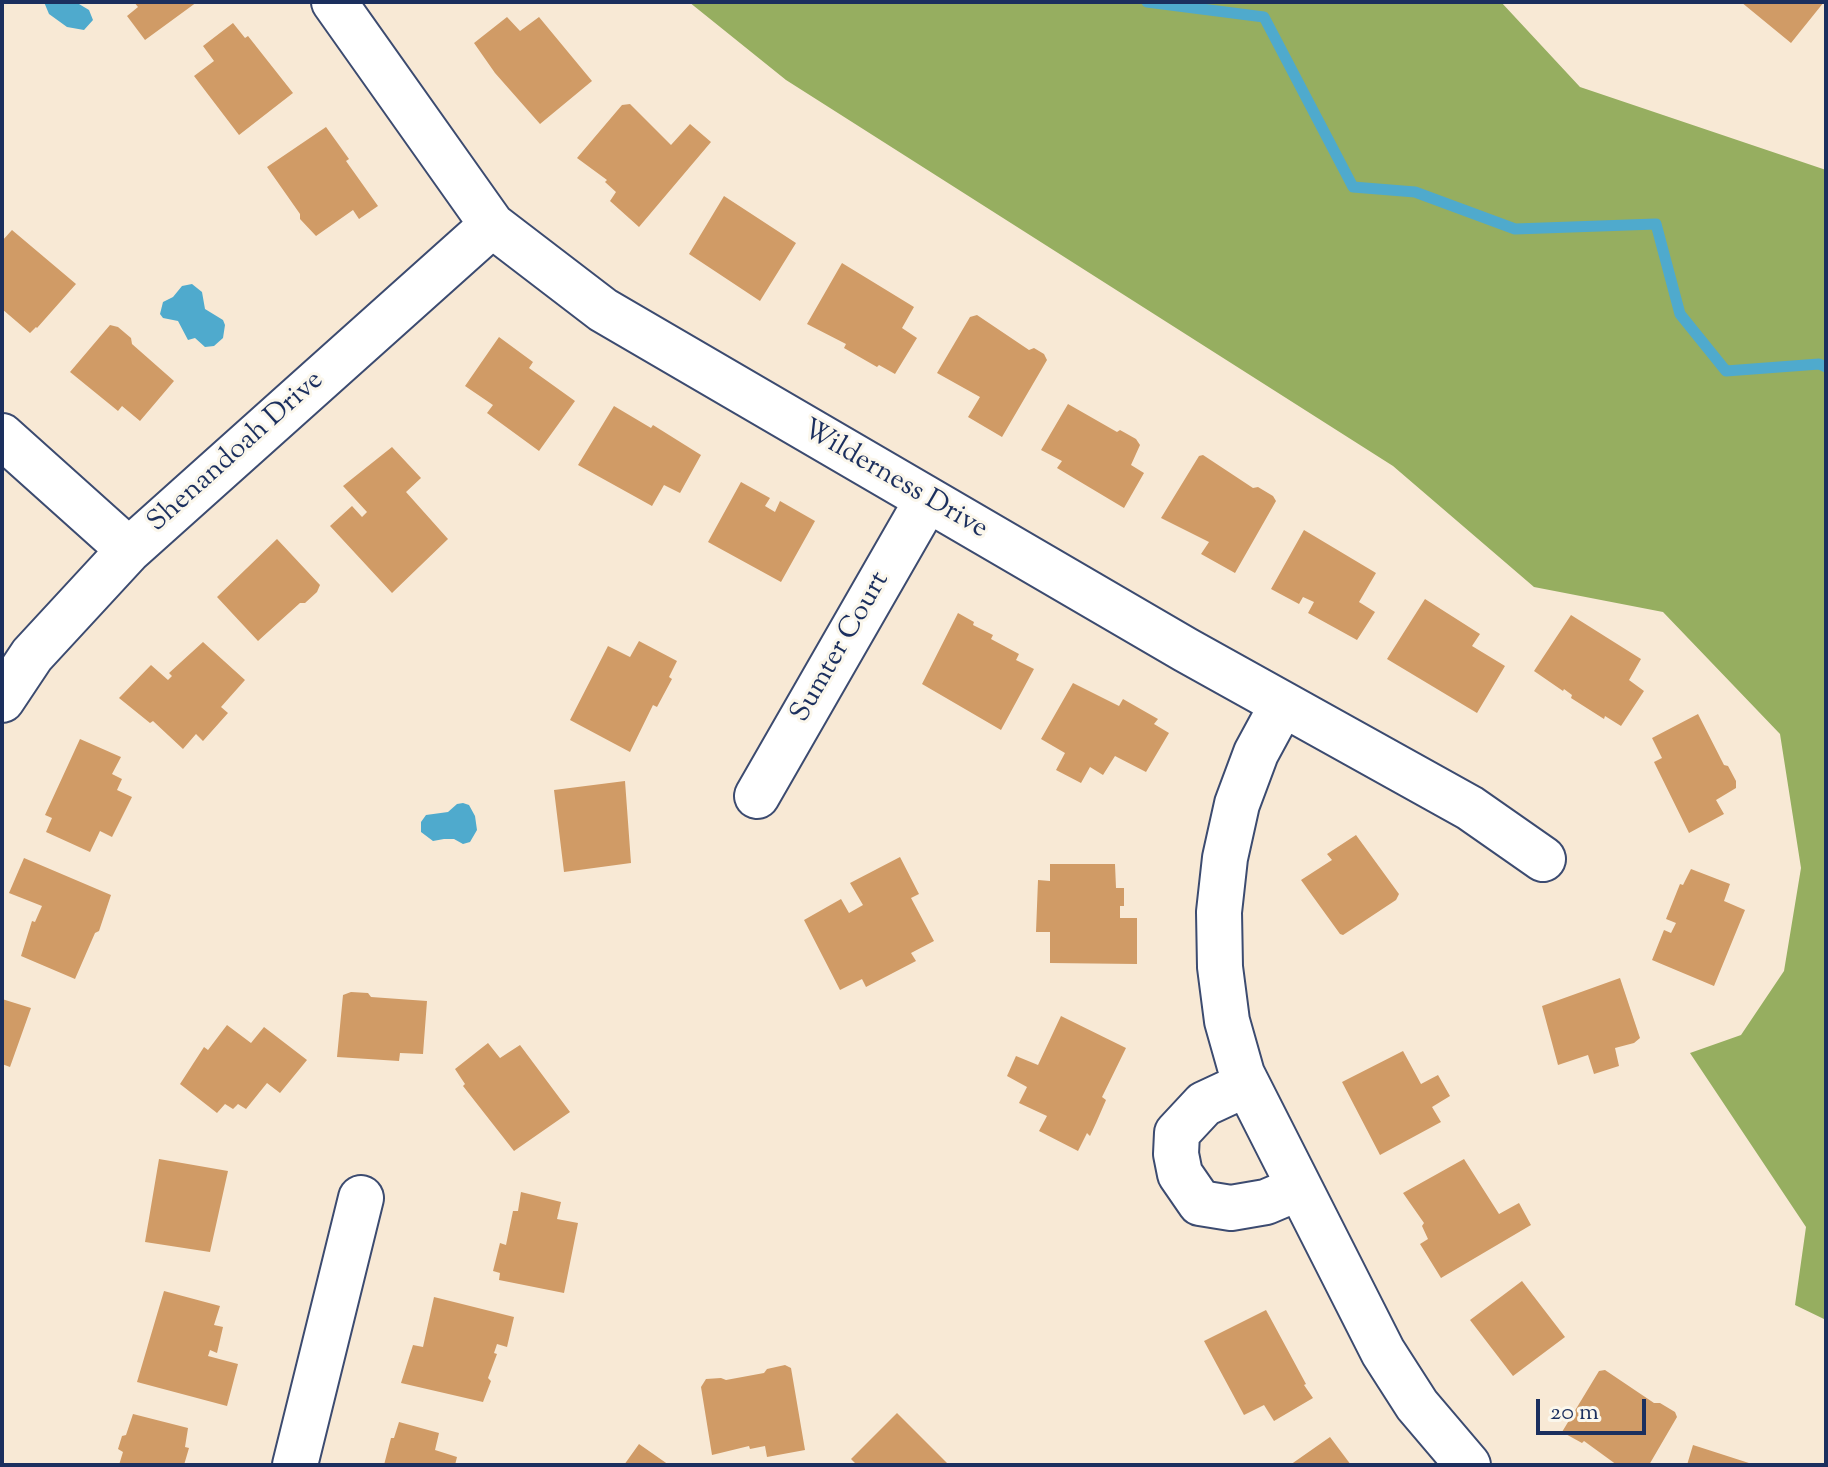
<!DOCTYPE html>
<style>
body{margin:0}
#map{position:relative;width:1828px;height:1467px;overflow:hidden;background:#f8e9d5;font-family:"Sorts Mill Goudy",serif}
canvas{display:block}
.frame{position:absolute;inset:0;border:4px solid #1b2f5e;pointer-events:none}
.scale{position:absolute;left:1536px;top:1399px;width:110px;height:36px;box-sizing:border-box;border:4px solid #1b2f5e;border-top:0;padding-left:10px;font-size:24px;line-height:28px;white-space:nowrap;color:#1b2f5e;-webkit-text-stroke:6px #fbf7ec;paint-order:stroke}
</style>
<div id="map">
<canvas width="1828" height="1467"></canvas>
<div class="frame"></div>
<div class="scale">20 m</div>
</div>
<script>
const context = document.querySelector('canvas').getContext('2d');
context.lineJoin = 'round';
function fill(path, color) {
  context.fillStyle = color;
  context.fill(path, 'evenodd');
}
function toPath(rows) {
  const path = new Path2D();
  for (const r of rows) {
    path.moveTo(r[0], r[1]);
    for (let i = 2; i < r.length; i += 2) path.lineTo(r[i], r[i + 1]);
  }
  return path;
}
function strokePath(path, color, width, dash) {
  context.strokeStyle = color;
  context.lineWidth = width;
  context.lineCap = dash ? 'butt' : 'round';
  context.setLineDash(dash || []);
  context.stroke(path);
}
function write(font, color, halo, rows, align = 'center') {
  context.font = font + ' "Sorts Mill Goudy",serif';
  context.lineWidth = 6;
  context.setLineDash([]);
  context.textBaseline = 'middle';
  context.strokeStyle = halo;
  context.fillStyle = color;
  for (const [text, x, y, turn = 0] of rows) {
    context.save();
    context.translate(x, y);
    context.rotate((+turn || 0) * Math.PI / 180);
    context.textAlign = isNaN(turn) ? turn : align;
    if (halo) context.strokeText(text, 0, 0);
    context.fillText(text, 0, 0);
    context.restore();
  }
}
const forest = toPath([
 [689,2,1501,2,1580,87,1826,170,1826,1320,1795,1305,1806,1227,1690,1053,1741,1035,1784,971,1801,868,1780,734,1663,612,1534,587,1393,466,786,80]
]);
const water = toPath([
 [44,2,79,4,89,10,93,20,84,30,67,27,49,14],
 [192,284,202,292,205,309,223,320,225,325,223,338,214,346,205,347,195,338,188,340,178,321,163,318,160,314,163,302,173,297,182,286],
 [463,803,469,805,475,816,477,830,470,842,463,844,454,839,444,839,433,841,421,832,421,822,426,815,448,812,457,804]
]);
const stream = toPath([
 [1147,2,1264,17,1353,187,1415,192,1515,229,1656,224,1680,314,1726,371,1819,364,1826,367]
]);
const building = toPath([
 [134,2,197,2,145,40,127,16,138,7],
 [1741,2,1824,2,1791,43],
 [507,17,520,31,539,17,592,81,540,124,495,73,474,43],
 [233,23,245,38,248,36,293,93,239,135,194,76,214,61,203,46],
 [630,104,671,145,690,124,711,142,639,227,610,201,616,192,605,182,607,180,577,158,622,105],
 [326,127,349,159,346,161,378,206,359,219,353,210,316,236,300,219,300,214,267,167],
 [724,196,796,243,760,301,689,254],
 [12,230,76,284,37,328,36,327,30,333,2,309,2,241],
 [842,263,914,307,902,328,917,338,895,374,879,365,877,367,844,348,846,344,807,324],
 [977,315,1029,350,1034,348,1044,354,1047,360,1002,437,968,417,980,397,937,373,970,317],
 [110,325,118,327,131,338,132,344,174,381,140,421,122,406,118,411,70,372],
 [499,337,533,362,529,368,575,401,539,451,487,413,493,405,465,386],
 [1068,404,1117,432,1120,430,1136,439,1140,445,1131,465,1144,473,1124,508,1057,468,1062,461,1041,450],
 [614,406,651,428,653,425,701,455,680,493,664,485,652,506,578,465],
 [392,447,421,478,406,492,448,539,392,593,330,526,352,506,362,517,367,512,343,486],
 [1203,455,1253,488,1258,487,1273,496,1276,501,1235,573,1201,554,1209,542,1161,518,1199,456],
 [741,482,770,498,765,506,775,512,780,501,815,521,781,582,708,542],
 [1304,530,1376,573,1359,602,1375,612,1357,640,1308,613,1314,602,1303,597,1299,604,1271,589],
 [277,539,320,585,317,592,305,603,300,603,258,641,217,597],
 [1425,599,1480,634,1472,646,1505,666,1477,713,1387,659],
 [958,613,974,622,973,625,993,635,991,639,1019,654,1016,660,1034,669,1001,730,922,684],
 [1571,615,1641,659,1629,680,1644,691,1621,726,1605,716,1604,719,1571,698,1572,695,1564,689,1563,691,1534,671],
 [639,641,677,661,669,677,672,679,657,707,653,705,630,752,570,720,608,646,630,657],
 [203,642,245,680,221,707,228,713,203,741,196,734,183,749,153,721,150,723,119,698,151,665,168,680,172,676,169,673],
 [1073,683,1119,706,1123,699,1158,719,1154,724,1169,733,1146,772,1115,756,1103,775,1090,767,1081,783,1056,770,1065,753,1041,739],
 [1698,714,1724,765,1728,766,1736,781,1736,788,1716,800,1724,814,1689,833,1654,762,1662,758,1652,738],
 [80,739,121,757,112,774,122,779,117,790,132,797,112,837,100,831,90,852,46,832,52,818,45,815],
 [625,781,631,863,564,872,554,790],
 [1356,835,1399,894,1396,900,1343,935,1340,934,1301,880,1332,860,1327,854],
 [900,857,919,894,911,898,934,941,911,953,916,961,866,987,862,979,840,990,804,920,841,899,849,913,863,905,850,883],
 [24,858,111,895,99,931,95,933,75,979,21,956,32,921,35,922,42,906,9,893],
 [1050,864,1115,864,1116,888,1124,888,1124,906,1120,906,1120,918,1137,918,1137,964,1050,963,1050,932,1036,932,1038,880,1050,881],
 [1691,869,1730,884,1724,901,1745,910,1714,986,1652,960,1664,930,1671,933,1676,923,1666,919,1680,884,1683,885],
 [1620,978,1640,1038,1634,1043,1615,1048,1619,1066,1594,1074,1588,1055,1558,1065,1542,1006],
 [351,992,368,993,371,997,427,1001,423,1054,400,1053,399,1061,337,1057,343,995],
 [2,999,31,1008,10,1067,2,1064],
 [1061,1016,1126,1048,1102,1097,1106,1100,1096,1123,1090,1136,1087,1133,1078,1151,1039,1131,1047,1116,1019,1103,1027,1087,1007,1076,1016,1056,1038,1065],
 [227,1025,251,1043,264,1027,307,1060,280,1093,267,1083,246,1109,238,1104,233,1109,225,1104,217,1113,180,1084,204,1047,208,1050],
 [488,1043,500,1058,520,1045,570,1112,514,1151,463,1086,465,1084,455,1069],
 [1403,1051,1421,1084,1438,1075,1450,1096,1432,1107,1441,1122,1380,1155,1342,1082],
 [159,1159,228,1171,210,1252,145,1242],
 [1464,1159,1499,1214,1519,1203,1531,1225,1441,1278,1420,1244,1428,1239,1422,1226,1424,1223,1403,1193],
 [521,1192,561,1202,557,1219,578,1223,564,1293,499,1280,500,1273,493,1271,500,1243,506,1245,513,1211,518,1211],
 [1522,1281,1565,1337,1513,1376,1470,1320],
 [164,1291,220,1306,214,1325,223,1327,217,1353,210,1350,208,1356,238,1364,227,1406,137,1382],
 [434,1297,514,1317,507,1347,497,1344,494,1353,497,1354,488,1378,491,1381,483,1402,401,1383,413,1345,423,1347],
 [1266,1310,1306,1384,1304,1385,1313,1398,1274,1421,1264,1405,1244,1415,1204,1341],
 [785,1365,791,1368,805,1450,767,1457,765,1446,750,1449,749,1446,712,1455,701,1387,706,1379,721,1378,726,1380,764,1373,767,1369],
 [1605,1370,1654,1403,1660,1403,1675,1412,1677,1417,1649,1465,1617,1465,1584,1441,1582,1443,1562,1432,1599,1371],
 [897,1413,949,1465,857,1465,851,1459],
 [133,1414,188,1428,185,1447,189,1448,184,1465,119,1465,123,1452,118,1449,122,1436,126,1435],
 [399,1422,439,1433,435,1450,457,1457,455,1465,384,1465,391,1438,394,1438],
 [1330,1437,1351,1465,1290,1465],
 [639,1444,669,1465,624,1465],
 [1693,1445,1752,1464,1752,1465,1687,1465]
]);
const minor = toPath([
 [334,2,492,225,603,310,1186,650,1470,808,1543,859],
 [2,436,129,550],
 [2,700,32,655,129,550,492,225],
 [1282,705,1256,753,1237,804,1225,858,1219,912,1220,967,1227,1021,1242,1074,1383,1352,1417,1405,1468,1465],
 [757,796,927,500],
 [1247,1084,1204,1104,1177,1133,1176,1154,1180,1174,1200,1203,1231,1208,1266,1202,1299,1188],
 [295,1465,361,1198]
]);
const streetNames = [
 ["Shenandoah Drive",237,453,-42],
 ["Wilderness Drive",894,481,30],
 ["Sumter Court",842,648,-60]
];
fill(forest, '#96ae60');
fill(water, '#4faacd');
strokePath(stream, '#4faacd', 11);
fill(building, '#d09b66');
strokePath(minor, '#3c4b70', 48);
strokePath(minor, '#fff', 44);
write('28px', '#1b2f5e', '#fbf7ec', streetNames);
</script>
